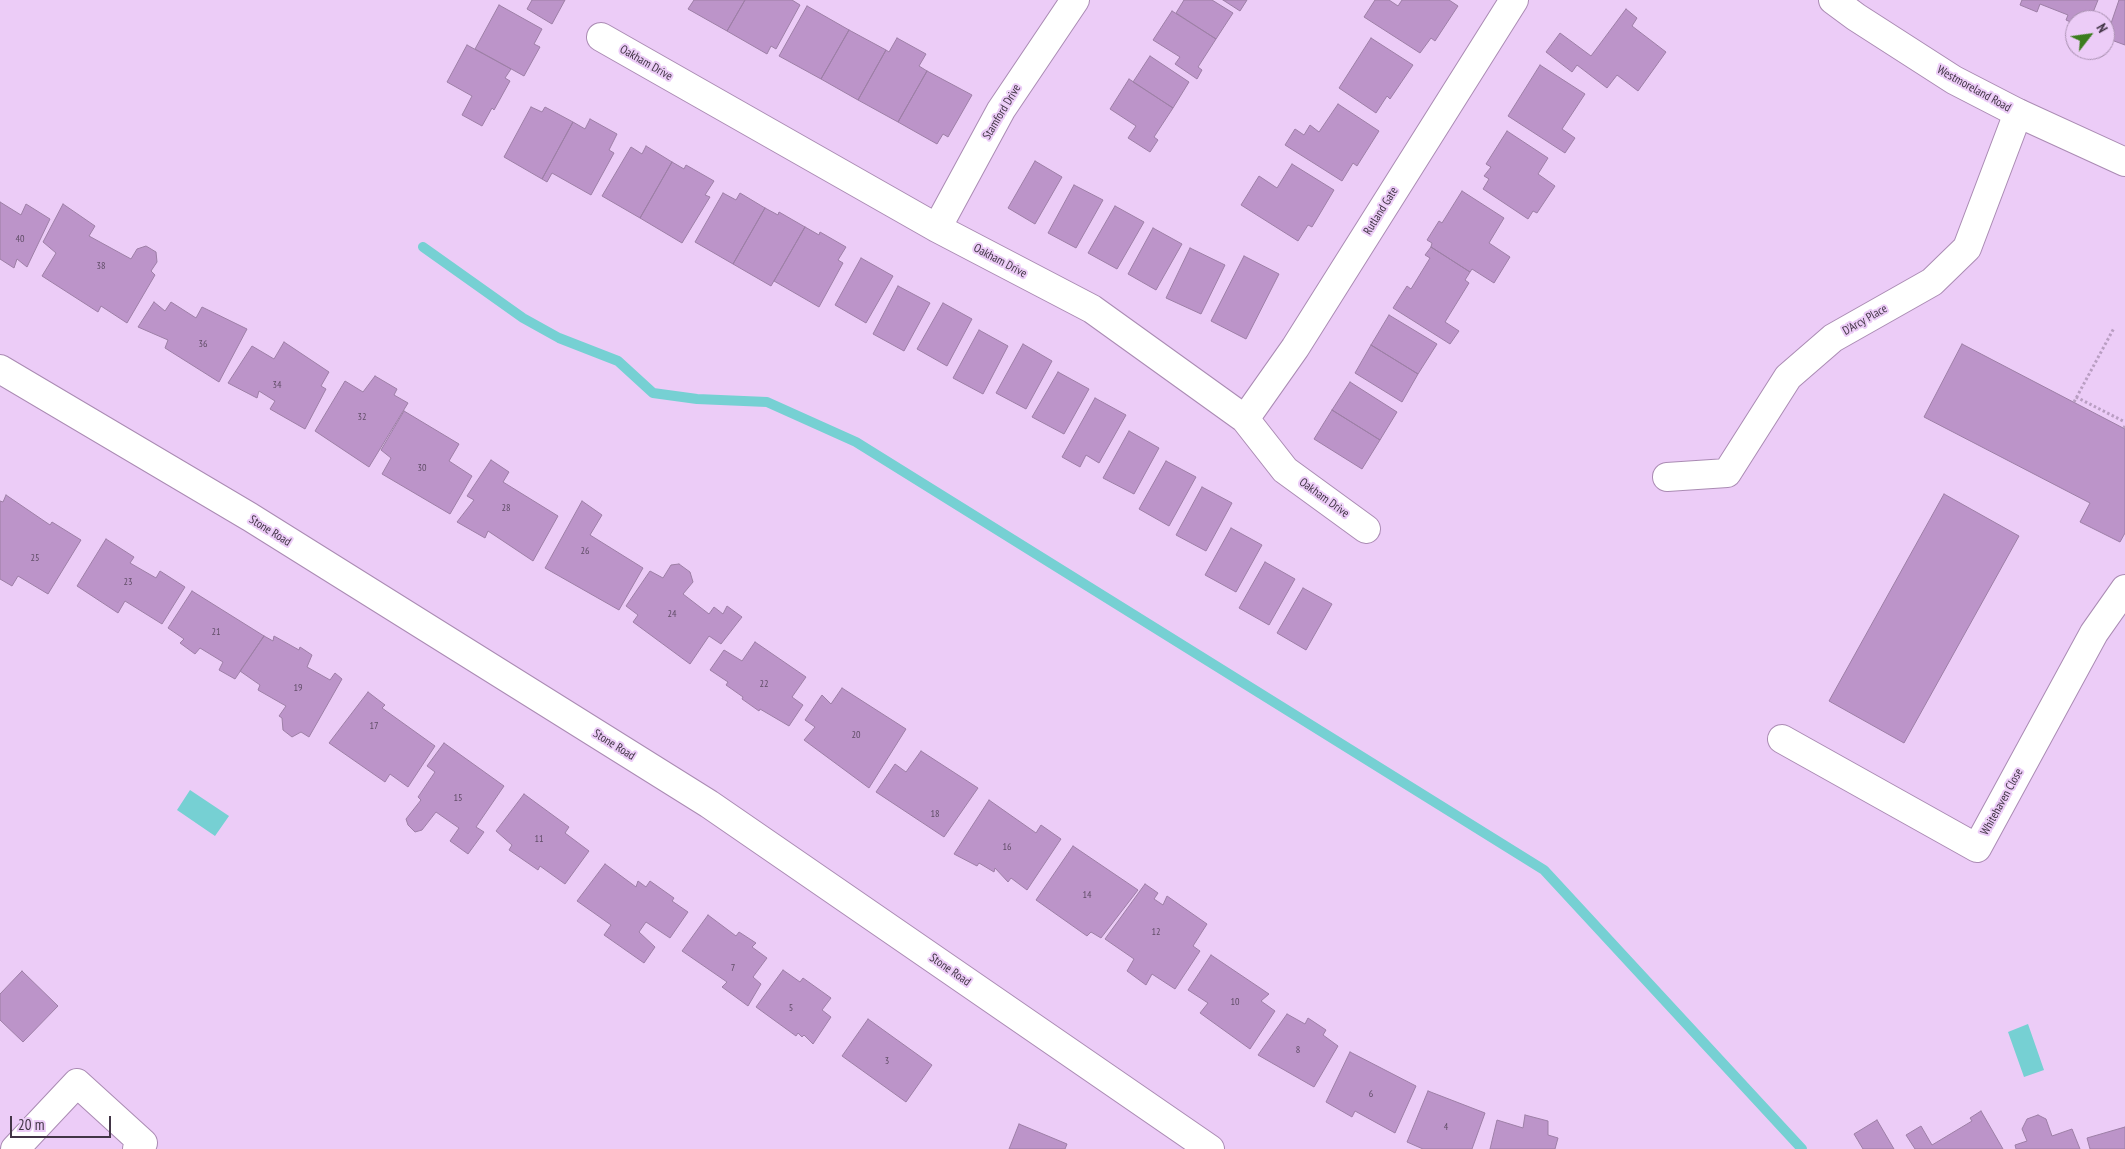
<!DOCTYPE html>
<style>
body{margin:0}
#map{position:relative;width:2125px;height:1149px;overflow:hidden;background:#ecccf7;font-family:"PT Sans Narrow",sans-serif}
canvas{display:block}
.north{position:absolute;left:2065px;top:10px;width:50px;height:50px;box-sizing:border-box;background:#ecccf7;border:1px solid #a890b0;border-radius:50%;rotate:60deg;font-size:14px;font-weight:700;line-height:20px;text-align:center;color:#423546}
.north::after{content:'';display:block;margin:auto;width:18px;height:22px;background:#3b7d1e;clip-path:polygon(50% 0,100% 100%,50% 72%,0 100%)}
.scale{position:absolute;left:10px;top:1116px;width:101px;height:22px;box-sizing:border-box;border:2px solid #423546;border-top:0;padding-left:6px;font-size:15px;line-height:18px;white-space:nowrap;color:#423546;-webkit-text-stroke:4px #ecccf7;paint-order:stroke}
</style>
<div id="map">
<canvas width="2125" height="1149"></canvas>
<div class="north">N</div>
<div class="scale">20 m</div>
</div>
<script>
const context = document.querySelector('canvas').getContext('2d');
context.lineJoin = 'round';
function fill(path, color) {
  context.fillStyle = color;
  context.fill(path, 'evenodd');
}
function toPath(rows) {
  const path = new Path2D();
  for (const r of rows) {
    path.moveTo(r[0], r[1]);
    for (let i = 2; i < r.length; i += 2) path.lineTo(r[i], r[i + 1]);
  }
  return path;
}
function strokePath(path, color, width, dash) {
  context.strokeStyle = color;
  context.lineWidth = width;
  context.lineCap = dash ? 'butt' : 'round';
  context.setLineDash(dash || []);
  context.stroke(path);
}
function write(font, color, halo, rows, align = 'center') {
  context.font = font + ' "PT Sans Narrow",sans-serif';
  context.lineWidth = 4;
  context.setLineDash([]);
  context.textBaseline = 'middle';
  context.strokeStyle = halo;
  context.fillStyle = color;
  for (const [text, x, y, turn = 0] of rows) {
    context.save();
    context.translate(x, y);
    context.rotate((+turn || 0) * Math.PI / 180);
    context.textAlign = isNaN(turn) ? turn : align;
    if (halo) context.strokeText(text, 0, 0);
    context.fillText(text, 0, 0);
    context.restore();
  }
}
const water = toPath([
 [190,790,229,816,215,836,177,810],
 [2028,1024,2044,1070,2024,1077,2008,1032]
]);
const stream = toPath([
 [423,247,523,318,559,338,618,361,653,393,697,399,767,402,856,442,1544,870,1802,1149]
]);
const building = toPath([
 [532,0,565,0,552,24,527,9,532,0],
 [694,0,745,0,727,31,688,9,694,0],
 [745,0,792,0,800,5,776,49,771,46,767,54,727,31,745,0],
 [1184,0,1212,0,1233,13,1216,39,1176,13,1184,0],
 [1223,0,1247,0,1240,11,1223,0],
 [1375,0,1389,0,1398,6,1402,0,1449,0,1458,6,1435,41,1431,38,1420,53,1364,17,1375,0],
 [2022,0,2098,0,2090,20,2075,20,2075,24,2066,20,2068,15,2040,4,2037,12,2020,5,2022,0],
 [2119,0,2125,0,2125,45,2106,38,2119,0],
 [499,5,542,29,534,44,540,47,524,76,475,49,499,5],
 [807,6,849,30,821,79,779,56,807,6],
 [1626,9,1637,18,1632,26,1666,52,1638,91,1617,75,1607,88,1577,65,1572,72,1546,52,1560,33,1591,56,1626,9],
 [1172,11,1216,39,1198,67,1202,70,1197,79,1175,64,1180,57,1153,40,1172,11],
 [849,30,886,50,858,100,821,79,849,30],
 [897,38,926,54,919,66,927,71,898,122,858,100,886,50,889,52,897,38],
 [1371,38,1413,65,1390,99,1387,96,1376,113,1339,88,1371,38],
 [467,45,511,69,505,78,510,81,494,110,492,108,482,126,462,115,472,96,447,82,467,45],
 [1150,56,1189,82,1173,108,1133,82,1150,56],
 [1540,65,1585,94,1562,129,1575,138,1565,153,1508,116,1540,65],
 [927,71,972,95,948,137,943,134,937,144,898,122,927,71],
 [1129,79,1173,108,1154,137,1158,140,1150,152,1128,138,1136,126,1110,109,1129,79],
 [1338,104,1379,131,1357,166,1353,163,1342,181,1285,145,1295,129,1304,135,1310,125,1319,132,1338,104],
 [531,107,542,112,545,107,573,122,542,179,504,157,531,107],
 [590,119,617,134,609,150,614,153,591,195,552,173,547,182,542,179,573,122,585,129,590,119],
 [1507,131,1548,158,1538,174,1555,186,1537,213,1533,211,1528,219,1483,189,1489,179,1484,176,1491,167,1486,164,1507,131],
 [646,146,672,162,640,218,602,196,631,147,642,154,646,146],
 [1035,161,1062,177,1035,224,1008,208,1035,161],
 [672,162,684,169,686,165,714,181,705,195,710,197,682,243,640,218,672,162],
 [1292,164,1334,190,1312,227,1308,225,1298,241,1241,205,1259,176,1277,188,1292,164],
 [1074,185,1103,200,1076,248,1048,233,1074,185],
 [1462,191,1504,218,1489,243,1510,257,1494,283,1472,269,1470,272,1431,247,1432,243,1427,240,1439,221,1442,223,1462,191],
 [723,193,736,200,740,193,765,208,733,264,695,242,723,193],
 [0,202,21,215,26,204,50,219,27,267,17,259,14,268,0,259,0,202],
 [63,204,95,226,89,236,131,259,137,249,146,246,156,252,157,262,151,271,155,275,127,323,101,306,98,312,42,276,56,253,43,242,63,204],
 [1115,206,1144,222,1117,269,1088,253,1115,206],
 [765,208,778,215,779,212,805,227,771,286,733,264,765,208],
 [805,227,819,235,820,232,846,247,838,260,843,263,819,307,774,281,805,227],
 [1153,228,1182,244,1156,290,1128,274,1153,228],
 [1431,247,1470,272,1465,280,1469,283,1445,322,1459,331,1450,344,1393,308,1407,286,1411,289,1430,258,1425,255,1431,247],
 [1190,248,1225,265,1201,314,1166,298,1190,248],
 [1244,256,1279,274,1246,339,1211,321,1244,256],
 [861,258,893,276,866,323,835,305,861,258],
 [898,286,930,303,904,351,873,334,898,286],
 [154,302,165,311,171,302,196,318,202,307,247,329,219,382,165,348,168,340,138,327,154,302],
 [943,303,972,319,947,366,917,349,943,303],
 [1389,315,1437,344,1418,374,1371,345,1389,315],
 [979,330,1008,346,983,394,953,378,979,330],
 [284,342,329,372,321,386,326,389,305,429,270,409,275,401,259,391,257,398,228,383,252,346,274,359,284,342],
 [1023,344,1052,361,1026,409,996,393,1023,344],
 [1962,344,2125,429,2125,533,2120,542,2080,522,2090,503,1924,417,1962,344],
 [1371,345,1418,374,1402,402,1355,373,1371,345],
 [1058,372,1089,389,1064,434,1032,417,1058,372],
 [375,376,397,389,394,395,408,403,369,467,315,431,345,381,363,392,375,376],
 [1350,382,1397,412,1380,440,1332,410,1350,382],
 [1095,398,1126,415,1099,463,1086,455,1080,467,1062,457,1095,398],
 [1332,410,1380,440,1362,469,1314,439,1332,410],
 [404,411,459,444,449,461,472,476,450,514,382,474,391,458,381,450,404,411],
 [1129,431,1159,448,1134,494,1103,478,1129,431],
 [491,460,509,472,503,482,558,516,533,561,488,531,485,538,457,522,474,500,467,496,491,460],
 [1166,461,1196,477,1169,526,1139,509,1166,461],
 [1202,487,1232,503,1206,551,1176,535,1202,487],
 [1944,494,2019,536,1904,743,1829,701,1944,494],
 [6,495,50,525,52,522,81,540,48,594,18,576,12,586,0,579,0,501,3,502,6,495],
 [582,501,602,515,590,535,643,568,619,610,545,568,582,501],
 [1231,528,1262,545,1236,592,1205,575,1231,528],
 [106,539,134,557,130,563,156,578,160,571,185,587,162,624,125,601,118,613,77,586,106,539],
 [1265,562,1295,579,1269,625,1239,608,1265,562],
 [679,564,690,572,693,582,683,594,709,614,714,607,723,614,727,606,742,617,721,644,709,636,690,664,633,622,638,615,626,606,650,571,663,578,671,565,679,564],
 [1303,588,1332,604,1306,650,1277,633,1303,588],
 [192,591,264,636,235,679,219,670,223,662,200,648,195,654,180,643,184,639,168,628,192,591],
 [264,636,273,641,274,636,299,650,300,647,312,655,307,667,330,680,335,673,342,679,309,737,301,732,292,737,283,730,282,718,279,716,286,706,258,690,260,685,240,671,264,636],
 [755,642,806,677,792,697,803,705,789,726,760,709,759,711,742,699,743,697,726,685,728,682,710,670,724,650,742,661,755,642],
 [842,688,906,729,869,788,804,740,815,727,805,720,822,695,831,704,842,688],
 [368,692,385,705,382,708,435,746,408,787,390,774,385,782,329,743,368,692],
 [444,743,504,786,476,827,484,832,468,854,450,841,459,828,436,812,422,830,415,832,408,825,406,819,421,800,418,797,435,772,427,766,444,743],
 [921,751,978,788,944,837,876,792,895,764,906,772,921,751],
 [524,794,569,827,565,833,589,851,565,884,540,866,538,870,509,850,512,845,496,831,524,794],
 [989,800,1036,833,1041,825,1061,839,1027,890,1011,878,1008,882,995,868,994,872,979,863,977,866,954,854,989,800],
 [1073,846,1138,890,1101,938,1091,932,1087,936,1036,900,1073,846],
 [605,864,636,887,638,881,646,887,650,881,674,898,672,901,688,912,670,938,646,922,639,932,655,947,644,963,604,935,611,925,577,901,605,864],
 [1145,884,1158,893,1154,899,1163,905,1167,896,1207,924,1193,946,1200,951,1175,989,1152,974,1146,985,1127,971,1134,959,1105,939,1145,884],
 [708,915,736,936,739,932,756,943,752,947,767,958,753,977,761,984,748,1006,722,987,727,982,682,951,708,915],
 [1211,955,1269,994,1261,1001,1275,1011,1250,1049,1200,1013,1208,1003,1188,990,1211,955],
 [783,970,800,982,803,978,831,998,822,1010,831,1017,813,1044,804,1035,802,1037,798,1033,796,1036,756,1007,783,970],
 [22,971,58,1006,23,1042,0,1020,0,994,22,971],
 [1287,1014,1305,1024,1308,1018,1326,1030,1323,1035,1338,1046,1314,1087,1258,1055,1287,1014],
 [868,1019,932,1065,906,1102,842,1056,868,1019],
 [1350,1052,1416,1086,1395,1133,1355,1111,1352,1117,1326,1102,1350,1052],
 [1428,1091,1485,1113,1472,1149,1423,1149,1407,1142,1428,1091],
 [1981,1111,2003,1149,1915,1149,1906,1135,1921,1126,1932,1145,1972,1121,1970,1118,1981,1111],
 [1525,1115,1548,1121,1548,1135,1558,1138,1555,1149,1490,1149,1497,1120,1523,1128,1525,1115],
 [2038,1115,2046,1119,2052,1136,2072,1129,2080,1149,2016,1149,2015,1145,2027,1141,2022,1129,2027,1119,2038,1115],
 [1877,1120,1894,1149,1863,1149,1854,1134,1877,1120],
 [1019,1124,1067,1144,1065,1149,1009,1149,1019,1124],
 [2125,1127,2125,1149,2090,1149,2087,1138,2125,1127]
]);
const path = toPath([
 [2076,397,2125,422],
 [2074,402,2114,328],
 [2124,428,2125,426]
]);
const minor = toPath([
 [601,37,937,228,1092,309,1245,419,1285,470,1366,529],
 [937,228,1001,110,1075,0],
 [0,369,250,517,709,804,1210,1149],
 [1245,419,1295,348,1514,0],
 [1667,477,1727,473,1788,377,1833,338,1932,282,1967,248,2018,113],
 [1782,739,1977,848,2094,633,2125,589],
 [15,1149,77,1083,143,1143,137,1149]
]);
const secondary = toPath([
 [1833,0,1856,17,1954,80,2018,113,2125,162]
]);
const numberNames = [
 ["40",20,239],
 ["38",101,266],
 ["36",203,344],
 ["34",277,385],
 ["32",362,417],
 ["30",422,468],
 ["28",506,508],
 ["26",585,551],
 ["25",35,558],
 ["23",128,582],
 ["24",672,614],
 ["21",216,632],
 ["22",764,684],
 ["19",298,688],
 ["17",374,726],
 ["20",856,735],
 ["15",458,798],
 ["18",935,814],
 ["11",539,839],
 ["16",1007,847],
 ["14",1087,895],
 ["12",1156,932],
 ["7",733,968],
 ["10",1235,1002],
 ["5",791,1008],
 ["8",1298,1050],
 ["3",887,1061],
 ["6",1371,1094],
 ["4",1446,1127]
];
const streetNames = [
 ["Oakham Drive",646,63,30],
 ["Westmoreland Road",1974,89,29],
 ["Stamford Drive",1002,112,-59],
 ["Rutland Gate",1381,211,-58],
 ["Oakham Drive",1000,261,28],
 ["D'Arcy Place",1865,320,-30],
 ["Oakham Drive",1324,498,36],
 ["Stone Road",270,531,32],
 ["Stone Road",614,745,32],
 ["Whitehaven Close",2002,802,-61],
 ["Stone Road",950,970,35]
];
fill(water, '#76d0d3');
strokePath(stream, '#76d0d3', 10);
fill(building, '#bc94c9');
strokePath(building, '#9d7fa6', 1);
strokePath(minor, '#aa8bb3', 30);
strokePath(secondary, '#aa8bb3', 30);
strokePath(path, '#b99ec2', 3, [2.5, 2.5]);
strokePath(minor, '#fff', 28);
strokePath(secondary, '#fff', 28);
write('10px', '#604d67', null, numberNames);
write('12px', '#423546', '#ecccf7', streetNames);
</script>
